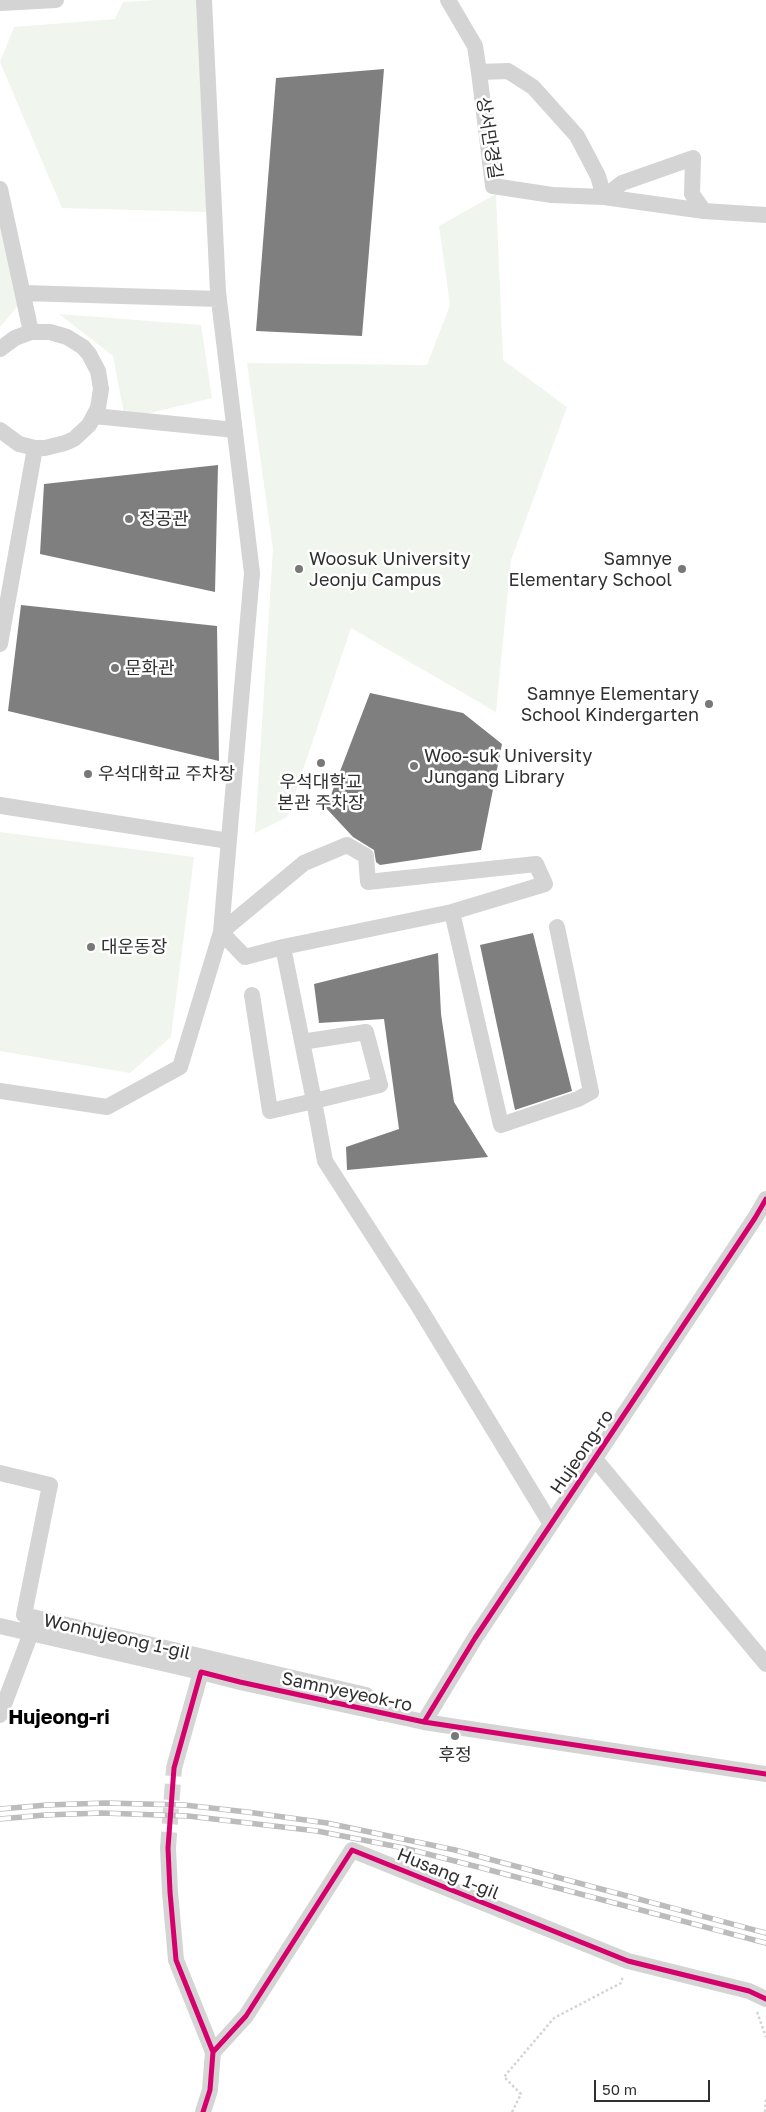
<!DOCTYPE html>
<meta charset="utf-8">
<style>
body{margin:0}
#map{position:relative;width:766px;height:2112px;overflow:hidden;background:#fff;font-family:"Golos Text",sans-serif}
canvas{display:block}
.scale{position:absolute;left:594px;top:2080px;width:116px;height:22px;box-sizing:border-box;border:2px solid #303030;border-top:0;padding-left:6px;font-size:15px;line-height:18px;white-space:nowrap;color:#303030;-webkit-text-stroke:4px #fff;paint-order:stroke}
</style>
<div id="map">
<canvas width="766" height="2112"></canvas>
<div class="scale">50 m</div>
</div>
<script>
const context = document.querySelector('canvas').getContext('2d');
context.lineJoin = 'round';
function fill(path, color) {
  context.fillStyle = color;
  context.fill(path, 'evenodd');
}
function toPath(rows) {
  const path = new Path2D();
  for (const r of rows) {
    path.moveTo(r[0], r[1]);
    for (let i = 2; i < r.length; i += 2) path.lineTo(r[i], r[i + 1]);
  }
  return path;
}
function strokePath(path, color, width, dash) {
  context.strokeStyle = color;
  context.lineWidth = width;
  context.lineCap = dash ? 'butt' : 'round';
  context.setLineDash(dash || []);
  context.stroke(path);
}
function write(font, color, halo, rows, align = 'center') {
  context.font = font + ' "Golos Text","Noto Sans KR",sans-serif';
  context.lineWidth = 5;
  context.setLineDash([]);
  context.textBaseline = 'middle';
  context.strokeStyle = halo;
  context.fillStyle = color;
  for (const [text, x, y, turn = 0] of rows) {
    context.save();
    context.translate(x, y);
    context.rotate((+turn || 0) * Math.PI / 180);
    context.textAlign = isNaN(turn) ? turn : align;
    if (halo) context.strokeText(text, 0, 0);
    context.fillText(text, 0, 0);
    context.restore();
  }
}
const green = toPath([
 [155,0,198,0,208,212,62,208,0,62,14,27,115,19,123,2],
 [496,194,503,360,567,407,511,560,496,712,351,628,287,817,255,833,273,549,247,363,427,365,450,305,439,226],
 [0,206,22,301,0,327],
 [59,314,201,325,212,398,125,419,113,356],
 [0,832,194,857,171,1037,130,1073,0,1051]
]);
const building = toPath([
 [384,69,362,336,256,331,276,78],
 [218,465,215,592,40,554,44,484],
 [21,605,217,626,219,761,8,711],
 [370,693,463,713,502,744,481,850,380,865,376,862,374,850,353,837,326,808],
 [533,933,572,1091,515,1110,480,945],
 [438,953,441,1014,454,1102,488,1157,347,1170,346,1147,399,1129,384,1019,319,1023,314,984]
]);
const minorTunnel = toPath([
 [168,1848,174,1768]
]);
const path = toPath([
 [757,2012,766,2037],
 [512,2112,521,2094,504,2077,554,2018,621,1983,623,1976],
 [765,2112,766,2097]
]);
const minor = toPath([
 [448,0,475,46,479,72,508,71,533,87,577,136,598,176,604,197],
 [0,3,56,0],
 [479,72,493,186,552,195,604,197,704,211,766,215],
 [0,189,31,332],
 [604,197,622,183,693,158,692,194,704,211],
 [24,293,219,299],
 [0,349,15,338,31,332,50,332,67,337,83,347,89,354,98,371,101,389,98,408,89,425,74,439,65,443,45,448,35,448,19,444,0,430],
 [94,416,235,430],
 [0,644,35,448],
 [0,805,229,841,0,806],
 [283,947,452,912,501,1125,578,1099,591,1092,557,927],
 [252,995,270,1111,314,1101,283,947,245,957,221,932,304,863,347,845,366,856,368,882,536,864,545,884,452,912],
 [302,1042,366,1032,380,1085,314,1101,325,1161,419,1307,551,1524],
 [0,1091,107,1107,180,1067,221,932,252,573,218,292,204,0],
 [595,1459,766,1664],
 [0,1473,50,1485,24,1615,366,1695,380,1713],
 [0,1626,201,1672],
 [0,1715,31,1633,28,1624],
 [424,1722,475,1638,755,1218,766,1199],
 [174,1768,201,1672,240,1682,424,1722,766,1774],
 [168,1848,170,1892,176,1960,213,2052,210,2090,203,2112],
 [213,2052,246,2016,352,1850,628,1961,749,1991,766,1999]
]);
const rail = toPath([
 [0,1809,47,1805,106,1803,184,1805,247,1812,327,1823,455,1850,766,1933],
 [0,1819,45,1815,102,1813,188,1816,317,1831,404,1848,482,1868,766,1943]
]);
const cycleway = toPath([
 [424,1722,475,1638,755,1218,766,1199],
 [213,2052,246,2016,352,1850,628,1961,749,1991,766,1999],
 [203,2112,210,2090,213,2052,176,1960,170,1892,168,1848,174,1768,201,1672,240,1682,424,1722,766,1774]
]);
const markers = [
 [129,519,5,"#787878"],
 [299,569,5,"#787878"],
 [682,569,5,"#787878"],
 [115,668,5,"#787878"],
 [709,704,5,"#787878"],
 [321,763,5,"#787878"],
 [414,766,5,"#787878"],
 [88,774,5,"#787878"],
 [91,947,5,"#787878"],
 [455,1736,5,"#787878"]
];
const streetNames = [
 ["상서만경길",489,138,81],
 ["Hujeong-ro",582,1452,-56],
 ["Wonhujeong 1-gil",117,1637,13],
 ["Samnyeyeok-ro",347,1692,12],
 ["Husang 1-gil",448,1874,22]
];
const poiNames = [
 ["정공관",139,519],
 ["Woosuk University",309,559],
 ["Jeonju Campus",309,580],
 ["Samnye",672,559,"right"],
 ["Elementary School",672,580,"right"],
 ["문화관",125,668],
 ["Samnye Elementary",699,694,"right"],
 ["School Kindergarten",699,715,"right"],
 ["Woo-suk University",424,756],
 ["Jungang Library",424,777],
 ["우석대학교 주차장",98,774],
 ["우석대학교",321,782,"center"],
 ["본관 주차장",321,803,"center"],
 ["대운동장",101,947],
 ["후정",455,1755,"center"]
];
const quarterNames = [
 ["Hujeong-ri",59,1718]
];
fill(green, '#f0f5ed');
fill(building, '#7f7f7f');
strokePath(minorTunnel, '#d6d6d6', 16, [16, 8]);
strokePath(path, '#d4d4d4', 2.5, [2.5, 2.5]);
strokePath(minor, '#d4d4d4', 16);
strokePath(rail, '#bcbcbc', 5.5);
strokePath(rail, '#fff', 4, [11]);
strokePath(cycleway, '#d6006c', 5);
for (const [x, y, r, color] of markers) {
  const dot = new Path2D();
  dot.arc(x, y, r, 0, 2 * Math.PI);
  context.fillStyle = color;
  context.fill(dot);
  strokePath(dot, '#fff', 2);
}
write('18px', '#303030', '#fff', streetNames);
write('18px', '#303030', '#fff', poiNames, 'left');
write('bold 20px', '#000', '#fff', quarterNames);
</script>
